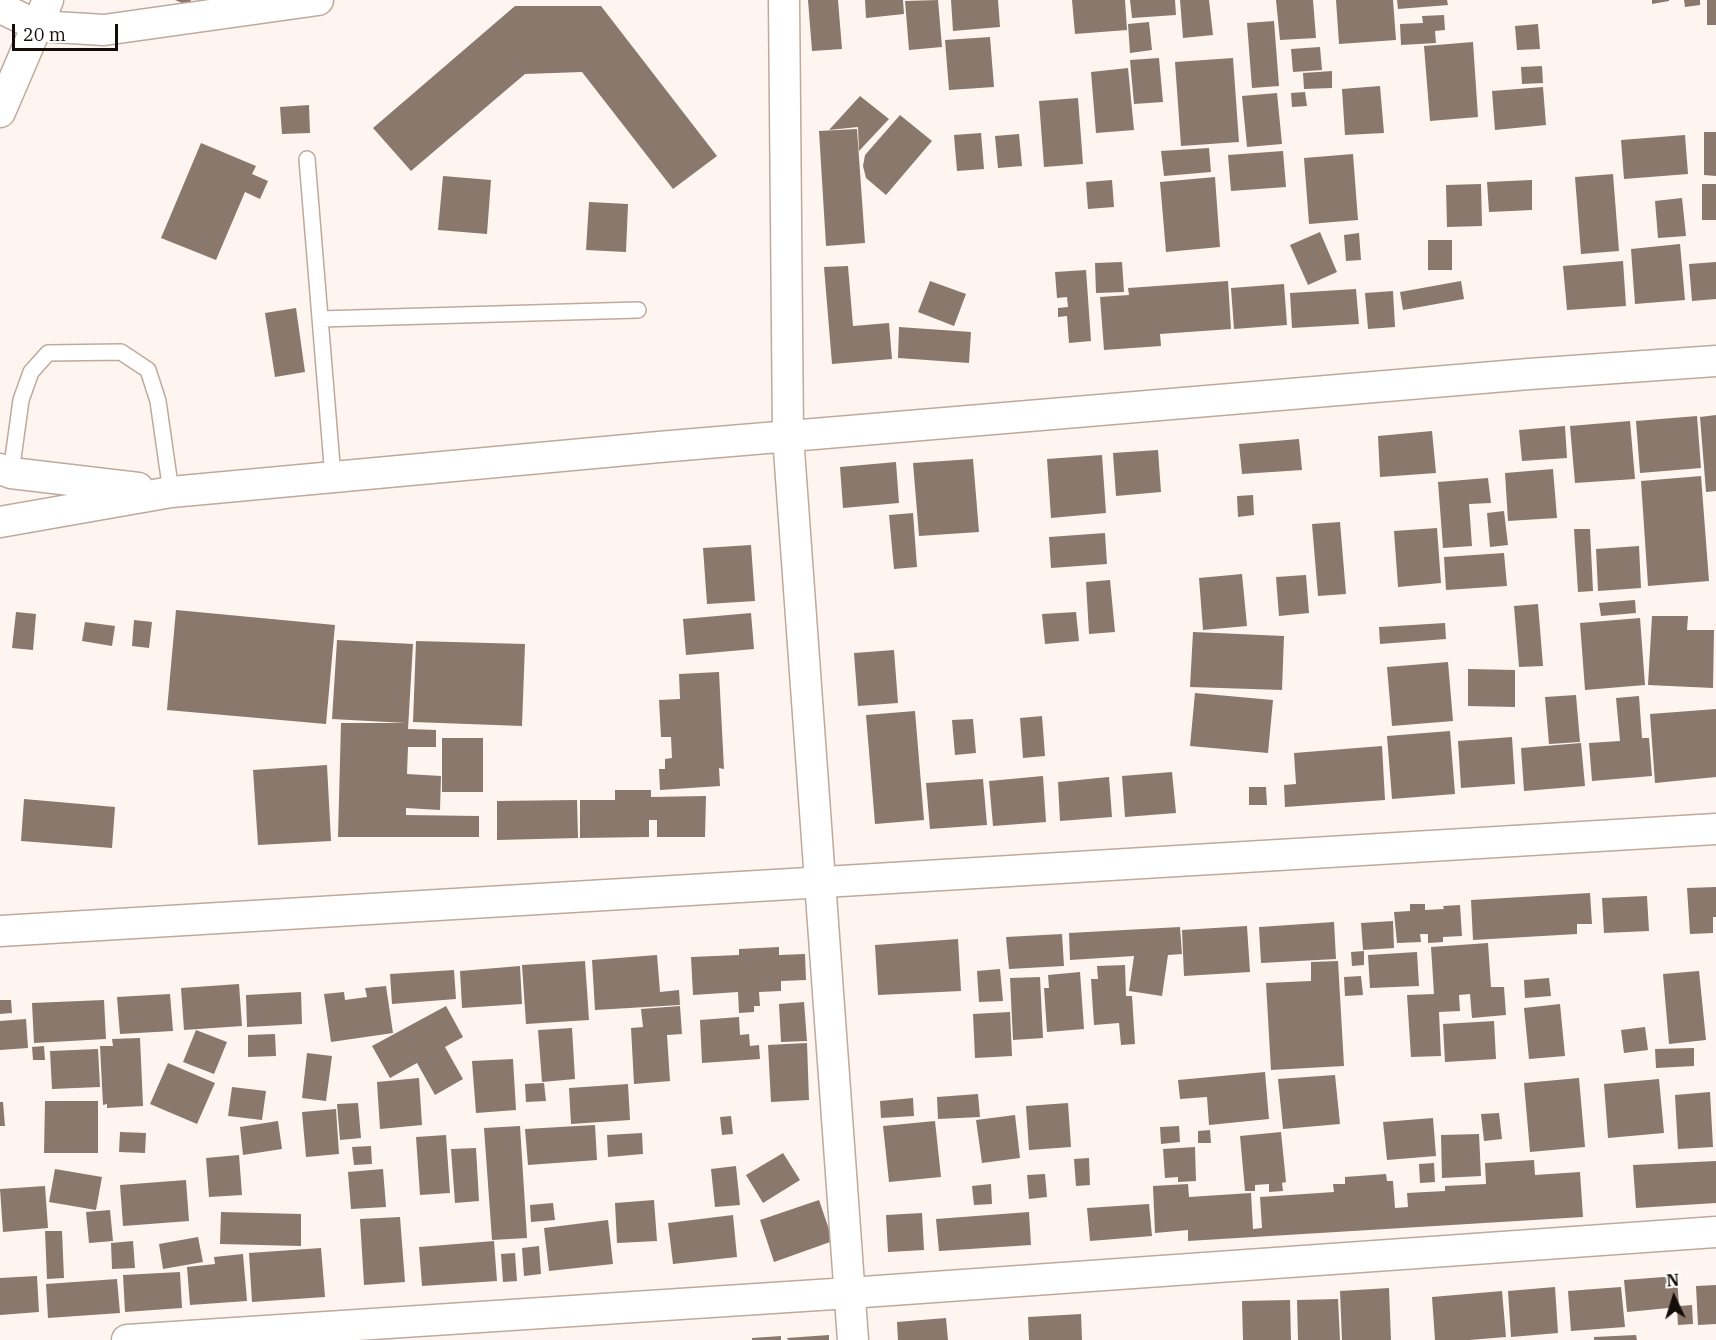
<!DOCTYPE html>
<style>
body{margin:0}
#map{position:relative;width:1716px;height:1340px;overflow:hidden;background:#fef5f0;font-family:"IBM Plex Serif",serif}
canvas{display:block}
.north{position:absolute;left:1644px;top:1268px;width:60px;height:60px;-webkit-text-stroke:4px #fff;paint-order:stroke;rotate:356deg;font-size:16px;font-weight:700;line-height:24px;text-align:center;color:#140d08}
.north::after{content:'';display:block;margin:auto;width:21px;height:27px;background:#140d08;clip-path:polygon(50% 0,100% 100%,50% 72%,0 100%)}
.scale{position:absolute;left:12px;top:24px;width:106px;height:27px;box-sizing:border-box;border:3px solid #140d08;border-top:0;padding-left:8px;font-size:18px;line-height:21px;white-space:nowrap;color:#140d08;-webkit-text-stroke:4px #fff;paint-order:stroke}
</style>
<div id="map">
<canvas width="1716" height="1340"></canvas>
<div class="north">N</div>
<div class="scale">20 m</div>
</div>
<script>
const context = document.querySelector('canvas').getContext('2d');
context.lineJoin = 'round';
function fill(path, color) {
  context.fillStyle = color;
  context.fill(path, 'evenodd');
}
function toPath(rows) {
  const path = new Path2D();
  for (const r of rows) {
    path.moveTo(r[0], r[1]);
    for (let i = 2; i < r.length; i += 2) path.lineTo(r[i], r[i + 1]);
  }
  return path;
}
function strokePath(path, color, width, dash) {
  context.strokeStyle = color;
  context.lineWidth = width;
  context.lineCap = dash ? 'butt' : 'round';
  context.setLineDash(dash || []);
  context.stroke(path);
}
const building = toPath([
 [175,0,191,0,189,6],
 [808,0,838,0,842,49,812,51],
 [865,0,903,0,904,14,866,18],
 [938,0,942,47,909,50,905,1],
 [951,0,998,0,1000,27,953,31],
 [1072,0,1125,0,1127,30,1075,34],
 [1130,0,1175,0,1176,15,1132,18],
 [1180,0,1209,0,1213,35,1183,38],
 [1276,0,1313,0,1316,38,1280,40],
 [1336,0,1393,0,1396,40,1339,44],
 [1397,0,1447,0,1448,5,1398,9],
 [1652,0,1669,0,1669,1,1652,4],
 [1684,0,1700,0,1700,5,1685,7],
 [1707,0,1716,0,1716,25,1707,25],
 [515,6,601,6,717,156,673,189,582,72,525,74,411,171,373,128],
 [1444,15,1445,30,1435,31,1436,43,1401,45,1400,24,1423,23,1422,16],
 [1274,21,1279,86,1252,88,1247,23],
 [1149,22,1152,50,1130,53,1128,24],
 [1538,24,1540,49,1517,50,1515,26],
 [990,37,994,87,949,90,945,40],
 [1473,42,1478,117,1430,121,1424,46],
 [1320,47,1322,70,1293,72,1291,49],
 [1159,58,1163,102,1134,104,1130,60],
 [1233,58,1239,142,1181,146,1175,62],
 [1542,66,1543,83,1522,84,1521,67],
 [1128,68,1134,130,1096,133,1091,72],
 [1332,71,1332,88,1304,89,1303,73],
 [1380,86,1384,133,1345,135,1342,89],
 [1543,87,1546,125,1495,130,1492,91],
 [1305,92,1307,106,1292,107,1291,93],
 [1277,93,1282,144,1247,147,1242,96],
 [860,96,889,119,859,151,858,127,829,130],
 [1078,98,1083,164,1044,167,1039,101],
 [309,105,310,133,282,134,280,107],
 [900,115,932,141,886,195,866,178,863,166,865,155],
 [857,129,865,243,826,246,819,131],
 [1704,132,1716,132,1716,176,1704,175],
 [981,133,984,169,957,171,954,135],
 [1019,134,1022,166,998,168,995,136],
 [1685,135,1688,174,1624,179,1621,140],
 [201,143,256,166,252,174,268,181,260,199,245,192,216,260,161,238],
 [1209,148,1211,172,1164,176,1161,151],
 [1283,151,1286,187,1231,191,1228,155],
 [1353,154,1358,220,1309,224,1304,158],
 [1613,174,1619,251,1581,254,1575,177],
 [443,176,491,180,487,234,438,230],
 [1215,177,1220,247,1166,252,1160,182],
 [1112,180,1114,207,1088,209,1086,182],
 [1532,180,1532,210,1489,212,1487,182],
 [1481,184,1482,226,1447,227,1446,185],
 [1702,184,1716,184,1716,220,1702,220],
 [1682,198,1686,236,1658,238,1655,201],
 [589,202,628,204,626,252,586,250],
 [1320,232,1337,272,1308,285,1290,245],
 [1359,233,1361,260,1346,261,1344,235],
 [1428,240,1452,240,1452,270,1428,270],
 [1680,244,1685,300,1635,304,1631,249],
 [1623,261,1626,306,1567,310,1563,266],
 [1122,262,1124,292,1096,293,1095,263],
 [1716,262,1716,299,1692,301,1689,264],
 [848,266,853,326,889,323,892,359,832,364,824,267],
 [1086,270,1091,341,1069,343,1067,316,1058,317,1058,308,1068,307,1067,297,1057,298,1055,272],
 [930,281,966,294,954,326,918,312],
 [1228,281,1231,329,1160,334,1161,346,1104,350,1100,297,1129,295,1128,288],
 [1461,281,1464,299,1403,310,1400,292],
 [1284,284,1287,325,1234,329,1231,288],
 [1356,289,1359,324,1292,328,1290,293],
 [1393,291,1395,327,1368,329,1365,293],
 [296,308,305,372,275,377,265,313],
 [899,327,971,332,969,363,898,358],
 [1716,415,1716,491,1706,492,1700,417],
 [1697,416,1701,468,1640,473,1636,421],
 [1630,421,1635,479,1575,483,1570,426],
 [1565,426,1567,458,1522,461,1519,430],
 [1432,431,1436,473,1380,477,1378,436],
 [1299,439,1302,470,1242,474,1239,444],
 [1158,450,1161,492,1116,496,1113,453],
 [1102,455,1106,513,1051,518,1047,459],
 [973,459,979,532,919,536,913,463],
 [896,462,899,503,843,508,840,467],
 [1553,469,1557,518,1508,521,1505,473],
 [1701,476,1709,581,1648,586,1641,481],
 [1488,478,1491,503,1469,504,1472,546,1443,548,1438,482],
 [1253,495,1254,515,1238,517,1237,496],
 [1504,511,1508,545,1490,547,1487,513],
 [913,513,917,567,894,569,889,515],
 [1340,522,1346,594,1318,596,1312,524],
 [1437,528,1441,583,1398,587,1394,531],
 [1574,529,1590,529,1593,591,1578,592],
 [1105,533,1107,564,1051,568,1049,537],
 [751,545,755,601,707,604,703,548],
 [1639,546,1641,588,1598,591,1596,549],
 [1504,553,1507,586,1446,590,1444,557],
 [1242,574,1247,626,1203,630,1199,578],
 [1306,575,1309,613,1279,616,1276,577],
 [1110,580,1115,632,1089,634,1086,582],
 [1635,600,1636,613,1601,616,1599,603],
 [1538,604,1543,666,1519,667,1514,606],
 [176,610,335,625,326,724,167,710],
 [16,612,36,614,33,650,12,648],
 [1076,612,1079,641,1045,644,1042,614],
 [751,613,754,649,686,655,683,619],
 [1652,616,1688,616,1687,630,1714,630,1713,688,1648,685],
 [1640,618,1645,685,1585,690,1580,623],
 [134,620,152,622,149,648,132,646],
 [85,622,115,626,112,646,82,641],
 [1445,623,1446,639,1380,644,1379,627],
 [1193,632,1284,636,1282,690,1190,687],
 [337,640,413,644,408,729,436,730,436,747,408,747,407,774,441,776,440,810,406,808,406,815,479,816,479,837,338,837,341,723,406,723,332,719],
 [416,641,525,644,522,726,413,722],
 [894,650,898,703,858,706,854,653],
 [1448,662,1453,721,1392,726,1387,667],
 [1468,669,1515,670,1515,707,1468,706],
 [719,672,724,769,719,768,720,786,660,790,659,769,665,769,665,759,672,758,671,737,661,737,659,700,680,699,679,674],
 [1195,693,1273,700,1268,753,1190,746],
 [1576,695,1580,742,1549,744,1545,697],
 [1639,696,1642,738,1649,738,1652,776,1592,781,1589,743,1620,741,1616,698],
 [1716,709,1716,777,1655,783,1650,714],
 [915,711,924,820,875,824,866,715],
 [1042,716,1045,756,1023,758,1020,718],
 [973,719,976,753,955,755,952,720],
 [1450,731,1455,794,1392,799,1387,736],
 [1512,737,1515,784,1461,788,1458,741],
 [442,738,483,738,483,792,442,792],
 [1581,743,1585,786,1524,791,1521,748],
 [1382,746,1385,800,1285,807,1284,785,1296,784,1294,753],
 [327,765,331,841,258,845,253,770],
 [1172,772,1176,813,1125,817,1122,776],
 [1043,776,1046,822,993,826,989,781],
 [1109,777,1112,817,1060,821,1058,782],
 [983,779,987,825,930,829,926,783],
 [1249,787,1266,787,1267,805,1249,805],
 [615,790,651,790,651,797,706,796,705,837,657,837,657,820,649,820,649,837,580,838,580,800,615,800],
 [24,799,115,807,112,848,21,841],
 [577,800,578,838,497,840,497,801],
 [1716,887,1716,917,1713,917,1713,933,1690,934,1687,888],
 [1590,893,1592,924,1577,924,1577,934,1473,940,1471,900],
 [1647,896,1649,931,1604,933,1602,898],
 [1410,904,1425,904,1425,910,1444,909,1443,906,1460,905,1462,936,1443,937,1443,942,1428,943,1428,934,1420,934,1421,942,1397,943,1394,912,1410,911],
 [1393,921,1394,948,1363,950,1361,923],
 [1334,922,1336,959,1261,963,1259,927],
 [1247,926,1250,972,1184,976,1182,930],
 [1180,927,1182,954,1168,955,1162,996,1129,991,1134,956,1070,960,1069,933],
 [1062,934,1064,966,1009,969,1006,937],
 [958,939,961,991,878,995,875,945],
 [1488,943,1491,987,1504,987,1506,1015,1472,1018,1470,994,1459,995,1460,1011,1439,1012,1441,1056,1411,1057,1407,995,1434,994,1431,947],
 [779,947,779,955,805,954,806,980,781,981,781,991,759,992,760,1006,754,1006,754,1012,739,1013,738,992,693,995,691,957,739,955,739,949],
 [1364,951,1364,965,1352,966,1351,952],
 [1417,952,1419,986,1370,988,1368,955],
 [657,955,660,992,679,990,680,1005,595,1010,592,960],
 [585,961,589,1020,526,1024,522,965],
 [1338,961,1344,1066,1271,1070,1266,983,1311,981,1311,962],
 [1125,965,1126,996,1132,996,1135,1044,1121,1045,1119,1023,1094,1025,1091,979,1098,979,1097,966],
 [520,966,522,1004,462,1008,460,971],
 [1000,969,1003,1001,979,1002,977,971],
 [454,970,456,999,392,1004,390,974],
 [1699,971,1706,1040,1669,1044,1663,974],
 [1080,972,1084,1029,1047,1032,1044,988,1049,988,1048,975],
 [1361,976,1363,995,1345,996,1344,977],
 [1040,977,1043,1038,1013,1040,1010,978],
 [1549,978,1551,996,1525,998,1524,980],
 [239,984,242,1026,184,1030,181,988],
 [386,986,393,1033,331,1042,324,994,344,992,345,1000,367,997,365,988],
 [301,992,302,1024,247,1027,246,995],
 [170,994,173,1031,120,1034,117,997],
 [0,1000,11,1000,12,1013,0,1014],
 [104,1000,106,1039,34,1043,32,1003],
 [804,1002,807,1041,781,1042,779,1004],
 [1560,1004,1565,1056,1529,1059,1524,1008],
 [446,1006,463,1037,445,1047,463,1079,435,1095,417,1063,390,1078,372,1046],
 [680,1006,682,1034,667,1035,670,1081,634,1084,631,1028,643,1027,641,1009],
 [1010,1012,1012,1056,975,1058,973,1014],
 [739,1017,740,1035,749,1034,750,1046,759,1045,760,1059,702,1063,700,1020],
 [26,1019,28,1048,0,1050,0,1021],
 [1494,1021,1496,1059,1445,1062,1443,1024],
 [1645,1027,1648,1050,1624,1053,1621,1030],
 [572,1028,575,1079,542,1082,538,1030],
 [196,1030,227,1042,214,1074,183,1062],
 [275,1034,276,1056,248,1057,248,1035],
 [140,1038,143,1106,107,1108,107,1104,103,1105,100,1046,113,1046,112,1039],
 [807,1043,809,1100,771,1102,768,1045],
 [44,1046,45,1060,33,1060,32,1047],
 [1694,1048,1694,1066,1656,1068,1655,1049],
 [98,1049,100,1087,52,1089,50,1051],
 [307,1053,332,1056,326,1101,302,1098],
 [513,1059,516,1110,476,1113,472,1061],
 [168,1063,215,1083,197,1124,150,1104],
 [1265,1072,1269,1119,1209,1125,1207,1097,1180,1099,1178,1080],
 [1335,1075,1340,1124,1283,1129,1278,1079],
 [419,1078,422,1125,380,1129,377,1082],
 [1579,1078,1585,1147,1530,1152,1524,1083],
 [1659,1079,1664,1133,1608,1138,1604,1084],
 [544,1083,546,1101,526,1102,525,1084],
 [628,1084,630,1120,571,1124,569,1088],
 [232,1087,266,1091,262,1120,228,1116],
 [1710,1092,1713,1147,1678,1149,1675,1095],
 [978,1094,980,1117,938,1119,937,1097],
 [913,1098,914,1116,881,1118,880,1101],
 [45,1101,98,1101,98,1153,44,1153],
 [0,1102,3,1102,5,1126,0,1126],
 [358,1103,361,1138,340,1140,337,1104],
 [1068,1103,1071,1147,1029,1150,1026,1106],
 [336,1109,339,1154,306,1157,302,1112],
 [1499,1113,1502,1139,1484,1141,1481,1114],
 [1015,1115,1020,1158,982,1163,976,1120],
 [731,1116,733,1134,722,1135,720,1117],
 [1433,1118,1436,1156,1387,1160,1383,1122],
 [278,1121,282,1149,243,1155,240,1127],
 [935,1121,941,1177,889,1182,883,1126],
 [595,1125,597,1160,528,1165,525,1129],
 [520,1126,527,1238,492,1240,484,1128],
 [1179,1126,1180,1142,1161,1144,1160,1127],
 [1210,1130,1211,1143,1198,1143,1198,1131],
 [120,1132,146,1133,145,1153,119,1152],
 [1281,1132,1286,1182,1282,1183,1283,1191,1269,1192,1269,1184,1255,1185,1255,1191,1245,1191,1240,1136],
 [642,1133,643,1154,608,1157,607,1135],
 [1479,1134,1481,1176,1442,1178,1441,1135],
 [446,1135,450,1193,420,1195,416,1137],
 [371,1146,372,1164,354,1165,352,1147],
 [1195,1147,1196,1181,1178,1182,1178,1177,1165,1178,1163,1149],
 [476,1148,479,1201,455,1203,451,1149],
 [783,1153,800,1180,763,1203,746,1175],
 [239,1155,242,1195,209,1197,206,1158],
 [1089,1158,1090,1185,1076,1186,1074,1159],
 [1534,1160,1535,1175,1580,1172,1583,1217,1188,1241,1188,1230,1155,1233,1153,1186,1188,1184,1189,1197,1251,1193,1253,1229,1262,1228,1260,1197,1334,1192,1333,1184,1345,1184,1345,1177,1386,1174,1387,1181,1393,1181,1395,1208,1408,1207,1407,1193,1445,1191,1445,1186,1486,1184,1485,1163],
 [1716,1161,1716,1203,1636,1208,1633,1165],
 [1434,1163,1435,1182,1420,1183,1419,1164],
 [736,1166,740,1205,715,1207,711,1169],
 [55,1169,102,1177,96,1210,49,1202],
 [383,1169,386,1207,351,1209,348,1172],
 [1045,1174,1047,1197,1029,1199,1027,1175],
 [186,1180,189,1221,123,1226,120,1185],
 [991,1184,992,1204,974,1205,972,1186],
 [45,1186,48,1228,3,1232,0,1189],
 [654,1200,657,1241,617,1243,615,1203],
 [819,1200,833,1241,774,1262,760,1220],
 [553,1203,555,1220,531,1222,530,1205],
 [1149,1204,1152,1236,1090,1241,1087,1208],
 [110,1210,113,1241,89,1243,86,1212],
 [221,1212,301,1214,301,1246,220,1244],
 [1029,1212,1031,1245,939,1251,936,1219],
 [922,1213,924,1250,888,1252,886,1215],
 [733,1215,737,1257,673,1264,668,1223],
 [400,1217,405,1282,364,1285,360,1219],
 [608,1220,613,1264,549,1271,544,1228],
 [45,1231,62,1231,64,1278,47,1279],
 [198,1237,203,1262,163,1269,159,1244],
 [133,1241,135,1268,112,1269,111,1243],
 [494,1241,497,1281,422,1286,419,1247],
 [539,1246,541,1274,524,1276,522,1248],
 [321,1248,325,1297,252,1302,249,1253],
 [515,1253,517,1281,503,1282,501,1254],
 [243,1254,247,1301,190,1305,187,1267,215,1264,214,1257],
 [180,1272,182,1308,125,1312,123,1275],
 [37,1276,39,1312,0,1315,0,1278],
 [1677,1276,1679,1307,1627,1312,1624,1280],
 [117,1279,120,1313,48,1318,46,1284],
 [1716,1285,1716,1324,1698,1325,1696,1286],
 [1555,1287,1558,1333,1511,1337,1508,1291],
 [1621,1287,1625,1327,1571,1331,1568,1291],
 [1389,1288,1391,1340,1342,1340,1340,1291],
 [1502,1291,1506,1337,1469,1340,1435,1340,1432,1297],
 [1338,1299,1340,1340,1298,1340,1297,1300],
 [1290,1300,1291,1340,1243,1340,1242,1301],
 [1692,1305,1693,1324,1678,1325,1677,1309,1680,1309,1680,1306],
 [1081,1314,1082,1340,1029,1340,1028,1317],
 [946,1318,948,1340,898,1340,897,1322],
 [829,1335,829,1340,788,1340,787,1338],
 [1636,1335,1637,1340,1594,1340,1594,1337],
 [781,1336,781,1340,752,1340,752,1338]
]);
const service = toPath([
 [307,159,333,477],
 [320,319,638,310],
 [11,473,21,400,31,372,48,353,121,352,148,370,158,401,171,492]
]);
const minor = toPath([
 [784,0,788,436,853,1340],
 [3,9,38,26,104,30,318,0],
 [0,112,48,0],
 [0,469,11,473,138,488],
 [0,522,171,492,659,447,1529,374,1716,361],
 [0,931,1716,829],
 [127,1340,849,1293,1716,1232]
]);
fill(building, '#8b786c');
strokePath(service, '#bdaa9d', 18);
strokePath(minor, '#bdaa9d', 33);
strokePath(service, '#fff', 15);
strokePath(minor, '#fff', 30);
</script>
